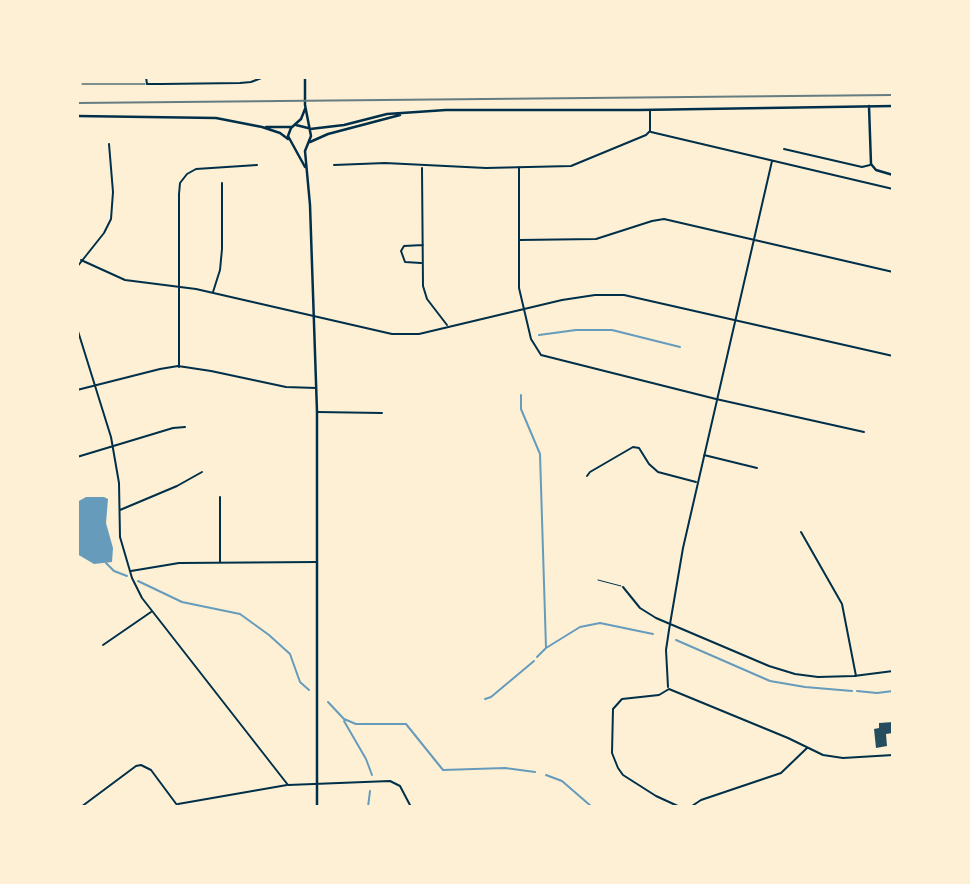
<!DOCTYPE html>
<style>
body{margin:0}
#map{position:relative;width:970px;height:884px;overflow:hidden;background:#fdf0d5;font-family:"Roboto Condensed",sans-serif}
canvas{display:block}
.frame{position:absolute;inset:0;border:79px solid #fdf0d5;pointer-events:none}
</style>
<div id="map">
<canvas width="970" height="884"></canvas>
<div class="frame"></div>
</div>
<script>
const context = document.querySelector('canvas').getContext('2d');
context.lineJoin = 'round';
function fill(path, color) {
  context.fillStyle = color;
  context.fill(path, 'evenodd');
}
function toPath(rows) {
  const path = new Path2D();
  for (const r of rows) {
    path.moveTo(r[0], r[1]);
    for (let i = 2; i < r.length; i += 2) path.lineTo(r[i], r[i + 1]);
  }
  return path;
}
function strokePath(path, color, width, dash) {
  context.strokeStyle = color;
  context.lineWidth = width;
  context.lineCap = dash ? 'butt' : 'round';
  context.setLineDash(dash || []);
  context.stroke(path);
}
const water = toPath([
 [86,497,104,497,108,499,106,523,113,548,112,562,94,564,77,554,77,502]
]);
const stream = toPath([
 [539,335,576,330,612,330,680,347],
 [521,395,521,409,540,454,546,648],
 [106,563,114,571,127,576],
 [138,581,182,602,240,614,269,635,290,654,300,682,309,690],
 [676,640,770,681,805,687,852,691],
 [537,657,546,648,580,627,600,623,653,634],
 [857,691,877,693,893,691],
 [485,699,491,697,534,661],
 [328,702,344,719,356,724,406,724,443,770,505,768,535,772],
 [344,721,366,759,372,775],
 [546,775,562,781,592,807],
 [368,807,370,791]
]);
const building = toPath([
 [893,722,893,733,886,734,887,746,876,748,874,729,879,728,879,723]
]);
const service = toPath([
 [82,84,145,84],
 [598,580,621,586]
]);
const minor = toPath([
 [146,77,147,84,161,84,240,83,251,82,264,77],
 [513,77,514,78],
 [651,132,893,189],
 [784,149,862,167,870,165],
 [334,165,385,163,486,168,571,166,646,135,650,131,650,111],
 [519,167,519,288,531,339,541,355,716,399,864,432],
 [422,168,423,286,427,299,447,325],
 [519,240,596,239,652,221,664,219,893,272],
 [81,260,125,280,196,289,392,334,419,334,562,300,595,295,624,295,893,356],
 [421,263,405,262,401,251,404,246,423,245],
 [77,267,104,233,111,219,113,192,109,144],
 [213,292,220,270,222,249,222,183],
 [77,328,111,437,119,483,120,537,132,578,142,598,288,785,390,781,400,786,411,807],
 [179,367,179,194,180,183,187,174,196,169,257,165],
 [77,390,160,369,178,366,211,371,286,387,316,388],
 [317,412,382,413],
 [704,455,757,468],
 [77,457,173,428,185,427],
 [587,476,590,472,633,447,639,448,649,464,658,472,696,482],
 [220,497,220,562],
 [120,510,177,486,202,472],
 [801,532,842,604,856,676],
 [131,571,179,563,317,562],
 [623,587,640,608,656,618,769,666,795,674,818,677,854,676,893,671],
 [103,645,151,612],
 [668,687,666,650,669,630,683,548,772,161],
 [807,748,781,773,701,800,692,806,680,807,656,796,623,775,618,768,612,753,613,709,622,699,659,695,669,689,788,738,823,755,843,758,893,755],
 [178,804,287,785],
 [81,807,136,766,141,765,151,770,177,805]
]);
const tertiary = toPath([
 [305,77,305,105,311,136,305,151,310,205,317,412,317,807],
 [869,106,871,164,876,170,893,175],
 [305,109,301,119,291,128,288,136,305,167],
 [77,116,216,118,262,127,280,133,288,139],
 [296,125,308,128],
 [266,127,291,127],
 [310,129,344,125,387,114,446,110,639,110,893,106],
 [310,142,328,134,400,115]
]);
const rail = toPath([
 [77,103,893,95]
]);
fill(water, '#669bbc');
strokePath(stream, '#669bbc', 2);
fill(building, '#264d5e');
strokePath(service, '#003049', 1);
strokePath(minor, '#003049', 2);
strokePath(tertiary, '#003049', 2.5);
strokePath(rail, '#657d81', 2);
</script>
